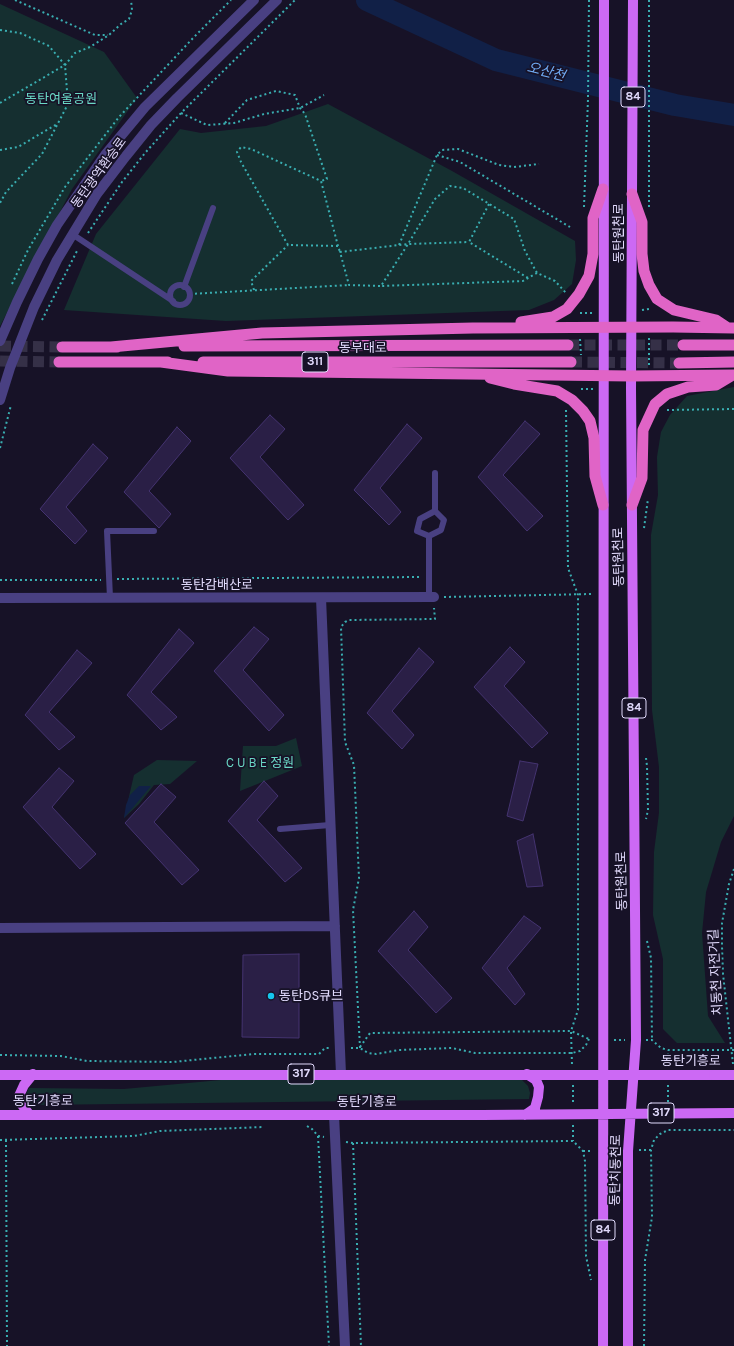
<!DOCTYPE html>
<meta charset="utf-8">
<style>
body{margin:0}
canvas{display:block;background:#171227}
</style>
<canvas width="734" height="1346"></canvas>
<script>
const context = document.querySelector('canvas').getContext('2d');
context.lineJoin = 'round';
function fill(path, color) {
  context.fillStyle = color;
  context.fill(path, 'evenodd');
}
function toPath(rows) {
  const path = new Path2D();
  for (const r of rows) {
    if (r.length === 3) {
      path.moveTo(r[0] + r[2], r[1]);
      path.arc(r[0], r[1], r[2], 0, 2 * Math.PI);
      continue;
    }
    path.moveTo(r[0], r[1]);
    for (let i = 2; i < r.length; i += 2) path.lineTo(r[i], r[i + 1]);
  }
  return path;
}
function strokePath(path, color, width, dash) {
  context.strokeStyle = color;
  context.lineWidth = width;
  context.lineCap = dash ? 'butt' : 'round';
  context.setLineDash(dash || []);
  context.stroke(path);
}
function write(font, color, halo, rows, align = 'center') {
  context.font = font + ' Karla,"Noto Sans KR",sans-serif';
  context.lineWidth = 3.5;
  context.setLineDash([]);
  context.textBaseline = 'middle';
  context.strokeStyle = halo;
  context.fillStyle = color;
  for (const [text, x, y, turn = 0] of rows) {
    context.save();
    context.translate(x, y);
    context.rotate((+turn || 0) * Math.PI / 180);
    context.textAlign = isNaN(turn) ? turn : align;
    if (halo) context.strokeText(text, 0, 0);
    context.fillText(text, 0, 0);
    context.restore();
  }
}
const green = toPath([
 [0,4,104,52,137,98,72,189,0,326],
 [328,104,452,171,575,241,576,260,572,284,554,300,529,310,226,321,64,310,96,234,180,129,201,133,266,126],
 [734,387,734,816,721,842,706,892,702,933,708,1016,725,1043,677,1043,663,1029,663,959,653,915,654,852,659,813,659,767,652,710,651,535,658,495,657,457,661,432,670,415,687,396],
 [296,738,302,766,240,791,243,746,276,746],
 [157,760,197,761,170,784,154,785,139,804,124,818,134,775],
 [221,1080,522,1080,528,1086,530,1093,529,1099,33,1105,28,1103,25,1098,26,1094,29,1088,124,1089]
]);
const water = toPath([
 [139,786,151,786,124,818,126,805,130,795]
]);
const river = toPath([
 [367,0,496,60,675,105,734,115]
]);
const building = toPath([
 [270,415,285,429,260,457,304,505,288,520,230,458,270,415],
 [525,421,540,434,503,475,543,516,527,531,478,477,525,421],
 [407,424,422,438,380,488,401,512,389,525,354,490,407,424],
 [177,427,191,441,149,491,171,514,159,528,124,492,177,427],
 [93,444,108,458,66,507,87,531,75,544,40,509,93,444],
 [254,627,269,639,243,670,284,715,269,731,214,671,254,627],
 [179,629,194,643,151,692,177,717,161,730,127,695,179,629],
 [510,647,525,662,504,686,548,733,532,748,474,687,510,647],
 [419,648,434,662,392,711,414,735,402,749,367,713,419,648],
 [77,650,92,663,49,712,75,737,59,750,25,715,77,650],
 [520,761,538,764,523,821,507,816,520,761],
 [59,768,74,781,52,807,96,854,80,869,23,807,59,768],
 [264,781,278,796,257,820,302,868,285,882,228,821,264,781],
 [161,784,176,797,154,822,199,870,182,885,125,823,161,784],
 [533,834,543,886,527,887,517,841,533,834],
 [414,911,428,927,408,950,452,998,436,1013,378,951,414,911],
 [524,916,541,928,507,968,525,994,515,1005,482,968,524,916],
 [299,954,299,1038,242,1037,243,955,299,954]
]);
const trunkTunnel = toPath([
 [568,345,683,345],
 [0,346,62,347],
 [0,361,59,362],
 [571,362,679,363]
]);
const path = toPath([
 [15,0,95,35,108,35],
 [0,30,20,33,49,46,65,65,68,104,42,154,6,192,0,203],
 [0,103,65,65,75,53,90,47,109,35,121,24,129,19,132,10,131,0],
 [181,113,207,125,234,123,264,114,300,108,324,95],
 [225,123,247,100,276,91,295,95,300,108,305,114,327,179,321,181],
 [0,150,18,147,57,124],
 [437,155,460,162,570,227],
 [489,204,469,242,528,278],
 [584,207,588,99,589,0],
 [649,207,649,0],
 [88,233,122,182,145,153,181,113,295,0],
 [399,245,437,155,442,150,458,149,499,165,514,167,539,164],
 [338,246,288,245,241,162,237,152,241,147,251,149,321,181,338,246,340,252],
 [537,273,523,281,381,286,408,244,435,199,450,186,463,188,514,219,525,251,537,273,555,281,566,293],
 [12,284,28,250,65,187,119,117,194,37,231,0],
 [380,286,349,285,340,252,408,244,469,242],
 [254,290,251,281,288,245],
 [190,294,349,285],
 [642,310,649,309,651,307],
 [580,313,594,313],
 [42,320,78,249],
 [649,338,649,365],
 [580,339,581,355],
 [581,389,594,389],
 [566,410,568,568,578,595,578,1010,571,1031,572,1065],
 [667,410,734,409],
 [0,448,11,405],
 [644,528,648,499],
 [117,579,421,577],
 [0,580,101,580],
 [444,597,592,594],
 [646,758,647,766,648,810,646,819],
 [647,941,651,958,652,1040],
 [614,1040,625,1040],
 [646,1040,652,1040,661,1048,668,1050,707,1050],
 [360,1047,370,1033,571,1031,589,1039],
 [351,1048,360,1048,368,1053,376,1054,399,1050,452,1048,475,1053,572,1053,580,1051,586,1045,589,1039],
 [360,1048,353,910,359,878,354,765,345,742,341,627,345,622,349,620,435,619,434,608],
 [0,1055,61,1056,87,1061,173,1062,253,1054,319,1054,325,1048,329,1048],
 [733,1064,723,974,722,946,722,923,729,884,734,869],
 [668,1065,668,1050],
 [573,1085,573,1103],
 [668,1085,668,1103],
 [573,1125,573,1141],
 [307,1126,312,1129,318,1136,324,1137],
 [318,1136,329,1346],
 [0,1140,134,1136,160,1131,264,1127],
 [6,1140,7,1346],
 [346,1142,353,1143,573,1141,583,1151,585,1161,586,1256,591,1280],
 [353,1143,361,1346],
 [639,1150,651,1150],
 [583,1151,592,1151],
 [644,1346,645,1260,652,1217,651,1150,654,1140,660,1134,668,1130,734,1130]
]);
const service = toPath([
 [72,234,173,301],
 [180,295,10],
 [184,287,213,208],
 [435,473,435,511],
 [429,536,417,531,420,519,435,511,444,520,441,530,429,536,429,597],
 [110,598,107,531,154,531],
 [280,829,330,825]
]);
const minor = toPath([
 [0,598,434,597],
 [321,598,341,1074],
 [0,928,335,926],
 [334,1115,345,1346]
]);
const tertiary = toPath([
 [0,341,17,302,38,259,57,225,105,155,145,107,254,0],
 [0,400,10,368,34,307,57,260,97,194,126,156,151,125,177,98,277,0]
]);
const primary = toPath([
 [0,1075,714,1075],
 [29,1114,22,1105,19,1096,24,1085,33,1074],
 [0,1115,483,1115,734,1113],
 [525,1115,535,1108,538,1097,539,1087,536,1080,527,1074],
 [603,1346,604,0],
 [628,1346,628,1151,636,1040,631,388,633,0]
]);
const trunk = toPath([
 [632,194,642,222,642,254,644,271,649,285,657,299,674,310,716,320,728,328],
 [521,322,553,317,567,309,579,294,589,276,593,254,593,218,603,189],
 [683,345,734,345],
 [184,346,568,345],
 [62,347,117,347],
 [111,347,262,333,473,328,673,327,734,328],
 [59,362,168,362],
 [161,362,228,371,631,376,734,375],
 [203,362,571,362],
 [679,363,734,362],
 [490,378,514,384,557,391,572,400,583,411,590,421,594,438,595,476,603,505],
 [632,505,642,478,643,430,655,404,667,394,688,387,716,385,731,376]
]);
const pathBridge = toPath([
 [707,1050,734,1050]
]);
const primaryBridge = toPath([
 [714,1075,734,1075]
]);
const markers = [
 [271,996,4,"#15c5ed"]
];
const shields = [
 [633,97,24],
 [315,362,26],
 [634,708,24],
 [301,1074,26],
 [661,1113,26],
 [603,1230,24]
];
const shieldNames = [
 ["84",633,97],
 ["311",315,362],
 ["84",634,708],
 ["317",301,1074],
 ["317",661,1113],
 ["84",603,1230]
];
const parkNames = [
 ["동탄여울공원",61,99],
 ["C U B E 정원",260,763]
];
const streetNames = [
 ["동탄광역환승로",99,173,-54],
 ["동탄원천로",619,233,-90],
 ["동부대로",363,348],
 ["동탄원천로",619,557,-91],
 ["동탄감배산로",217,585],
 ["동탄원천로",622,881,-91],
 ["치동천 자전거길",716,972,-93],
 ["동탄기흥로",691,1061],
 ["동탄기흥로",43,1101],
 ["동탄기흥로",367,1102],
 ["동탄치동천로",616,1170,-89]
];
const poiNames = [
 ["동탄DS큐브",279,996]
];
const waterNames = [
 ["오산천",546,72,14]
];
fill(green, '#152f30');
fill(water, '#112047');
strokePath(river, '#112047', 22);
fill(building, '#2a1f46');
strokePath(building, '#443370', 1);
strokePath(trunkTunnel, '#353047', 11, [11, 5.5]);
strokePath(path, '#39aeb1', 2, [2, 3]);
strokePath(service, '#494082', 6);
strokePath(minor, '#494082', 10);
strokePath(tertiary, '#494082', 10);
strokePath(primary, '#cc69f4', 10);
strokePath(trunk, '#e064c6', 11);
strokePath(pathBridge, '#39aeb1', 2, [2, 3]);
strokePath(primaryBridge, '#cc69f4', 10);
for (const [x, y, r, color] of markers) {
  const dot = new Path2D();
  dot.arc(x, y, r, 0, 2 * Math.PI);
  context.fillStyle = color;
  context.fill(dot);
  strokePath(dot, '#171227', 1.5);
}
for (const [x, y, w] of shields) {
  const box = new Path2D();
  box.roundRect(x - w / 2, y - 10, w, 20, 3);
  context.fillStyle = '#171227';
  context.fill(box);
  strokePath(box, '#e1dafc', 1);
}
write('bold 12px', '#e1dafc', null, shieldNames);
write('13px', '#6ad8c6', '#171227', parkNames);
write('13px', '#e1dafc', '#171227', streetNames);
write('13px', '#e1dafc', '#171227', poiNames, 'left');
write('italic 14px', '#70abf4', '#171227', waterNames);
</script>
